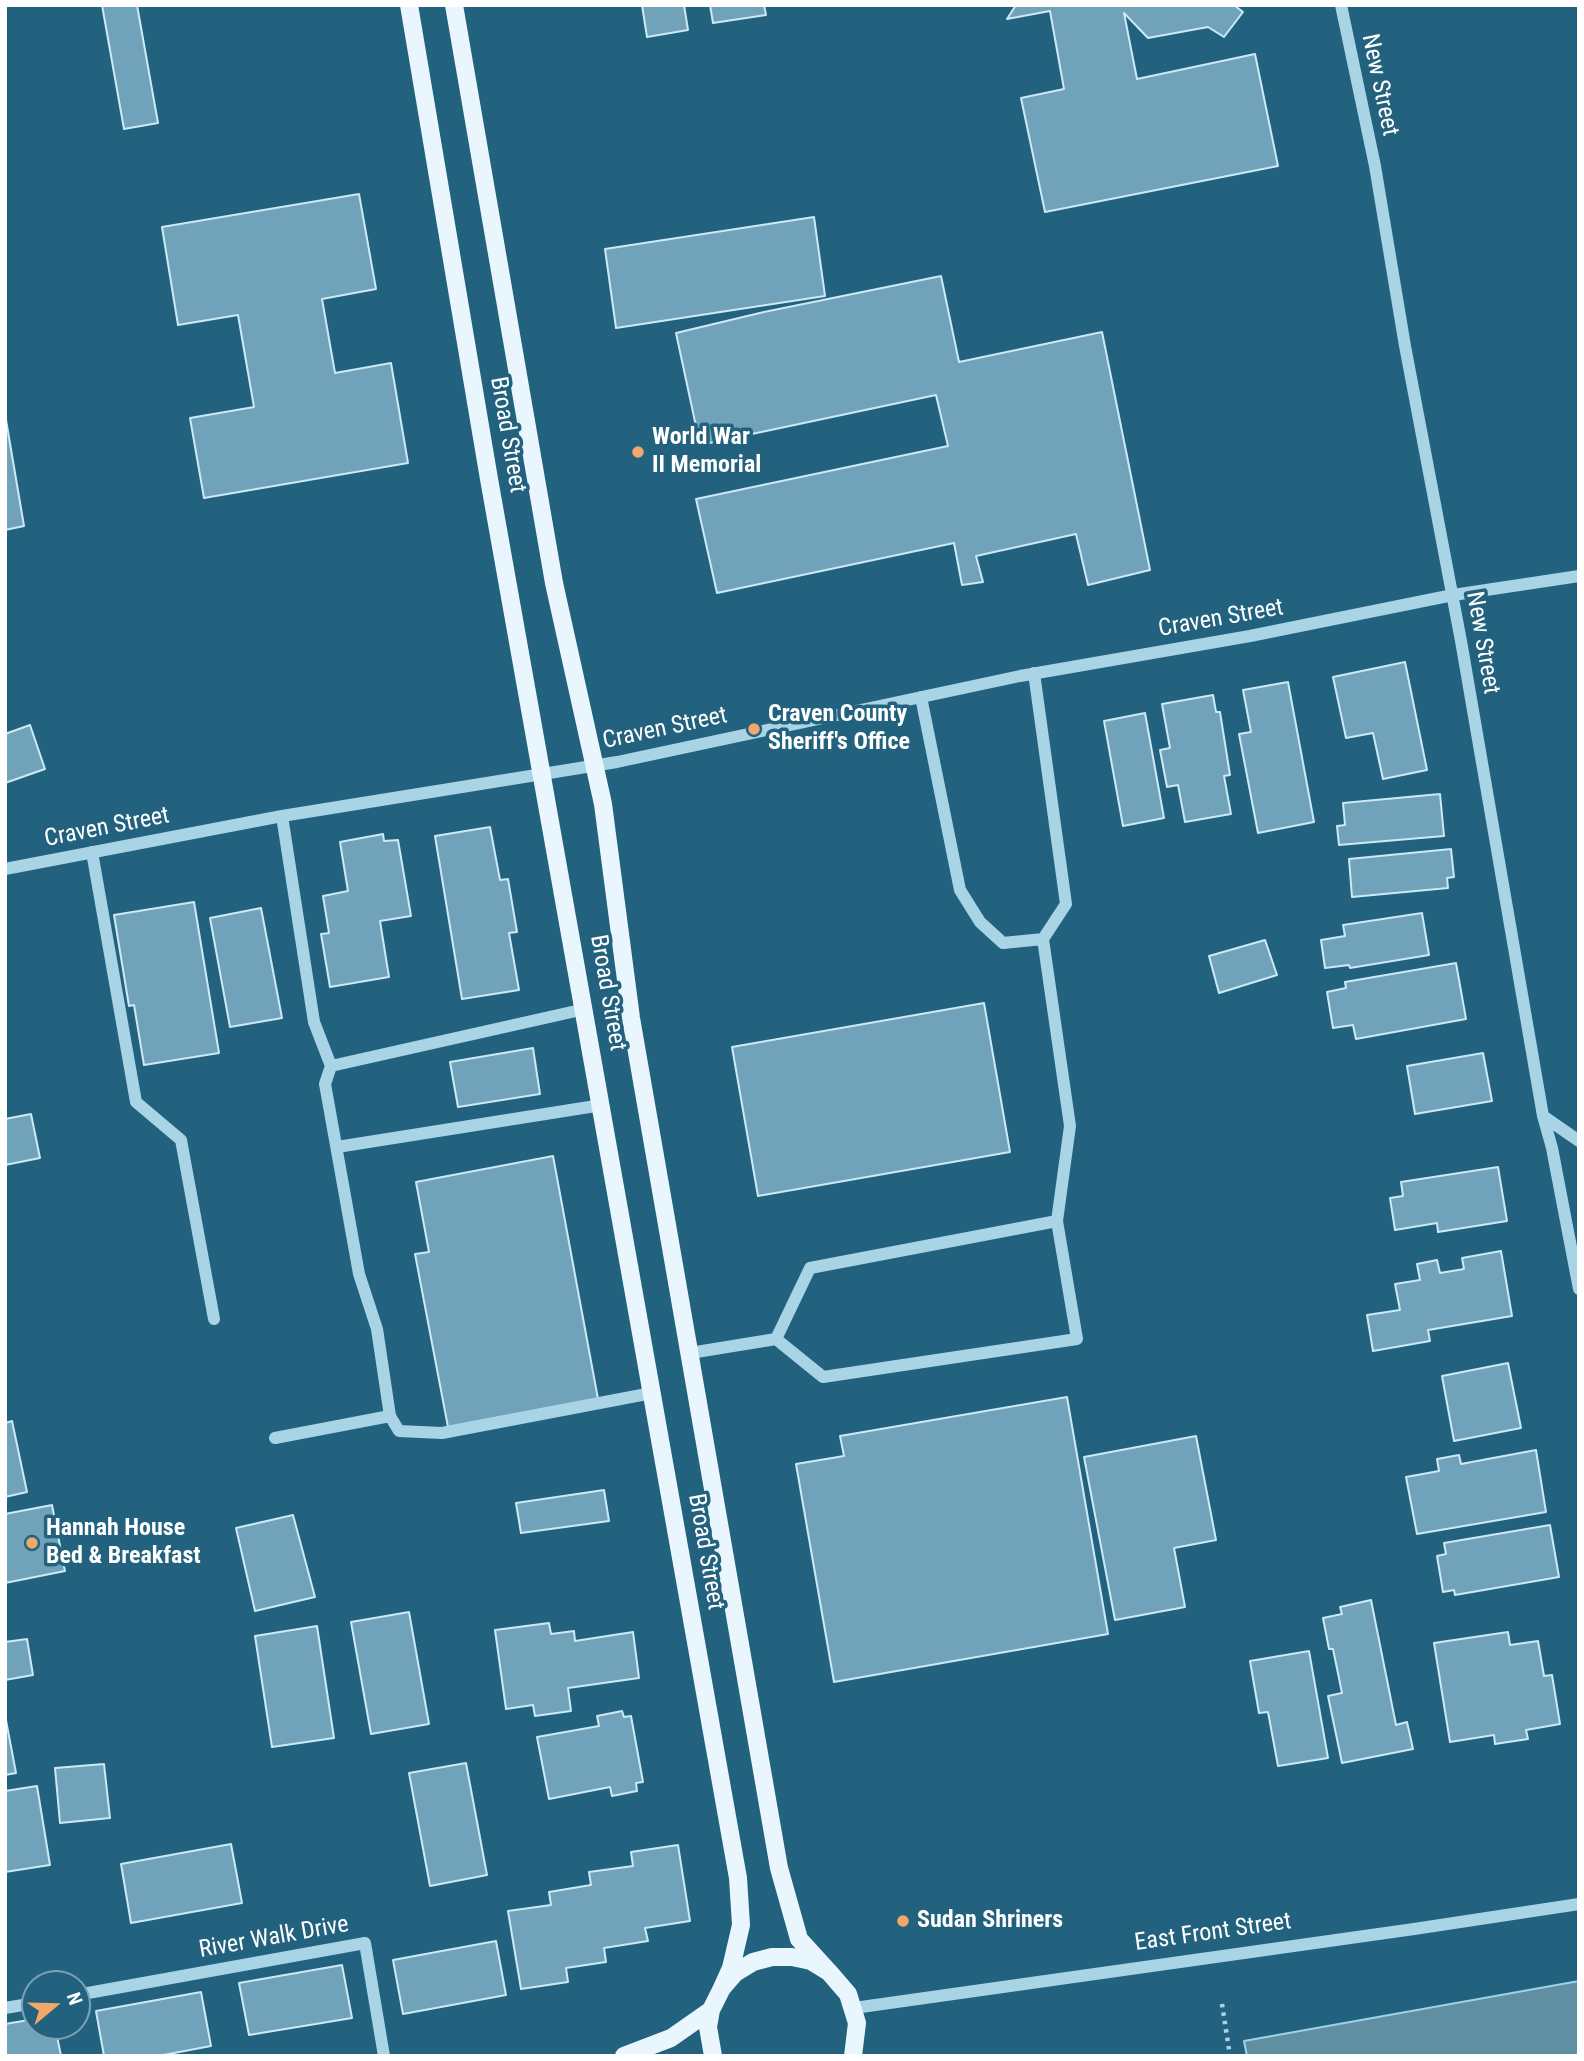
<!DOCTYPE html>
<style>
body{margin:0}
#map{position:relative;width:1584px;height:2061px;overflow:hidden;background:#23627e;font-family:"Roboto Condensed",sans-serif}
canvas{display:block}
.frame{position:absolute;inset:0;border:7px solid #fff;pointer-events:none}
.north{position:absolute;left:21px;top:1970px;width:70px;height:70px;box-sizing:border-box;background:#23627e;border:2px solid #7ba1b2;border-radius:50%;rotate:71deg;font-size:19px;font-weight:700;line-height:28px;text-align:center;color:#fff}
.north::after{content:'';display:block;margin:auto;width:24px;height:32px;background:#f1a86c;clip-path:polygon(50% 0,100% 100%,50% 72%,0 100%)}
</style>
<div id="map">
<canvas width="1584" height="2061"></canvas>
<div class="frame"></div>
<div class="north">N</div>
</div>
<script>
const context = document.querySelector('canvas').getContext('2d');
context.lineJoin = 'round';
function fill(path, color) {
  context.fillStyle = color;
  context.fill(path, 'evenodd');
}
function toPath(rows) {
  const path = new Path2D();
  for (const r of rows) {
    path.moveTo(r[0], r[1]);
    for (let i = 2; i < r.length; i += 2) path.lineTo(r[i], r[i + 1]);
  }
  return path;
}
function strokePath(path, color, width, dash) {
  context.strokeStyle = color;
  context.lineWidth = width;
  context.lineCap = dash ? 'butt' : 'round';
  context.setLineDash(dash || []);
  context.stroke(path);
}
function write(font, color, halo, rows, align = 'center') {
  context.font = font + ' "Roboto Condensed",sans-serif';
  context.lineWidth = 7;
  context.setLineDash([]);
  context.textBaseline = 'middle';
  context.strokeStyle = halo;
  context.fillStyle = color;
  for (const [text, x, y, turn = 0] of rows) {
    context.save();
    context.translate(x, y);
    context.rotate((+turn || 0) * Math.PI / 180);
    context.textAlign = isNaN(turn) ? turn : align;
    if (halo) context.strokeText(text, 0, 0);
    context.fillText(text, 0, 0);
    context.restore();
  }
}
const water = toPath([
 [1579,1981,1579,2056,1247,2056,1244,2041,1579,1981]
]);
const building = toPath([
 [102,5,137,5,158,123,124,129,102,5],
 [642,5,684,5,688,30,647,37,642,5],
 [710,5,764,5,766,15,713,23,710,5],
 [1016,5,1234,5,1243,12,1224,37,1208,27,1148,38,1124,13,1137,79,1255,54,1278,166,1045,212,1021,98,1064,89,1050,11,1007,19,1016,5],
 [359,194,376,289,322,299,335,373,391,363,408,463,204,498,190,418,254,407,238,315,178,325,162,227,359,194],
 [814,217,825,296,616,328,605,249,814,217],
 [941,276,959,362,1102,332,1150,570,1088,585,1076,534,976,556,983,582,962,585,954,543,717,593,696,499,948,446,936,395,700,445,676,333,764,312,941,276],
 [5,414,24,526,5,530,5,414],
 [1405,662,1427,770,1383,779,1373,733,1346,738,1333,677,1405,662],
 [1288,682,1314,822,1258,833,1239,734,1251,732,1243,690,1288,682],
 [1213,695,1216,712,1220,712,1230,775,1224,776,1231,814,1185,822,1178,785,1167,787,1160,750,1170,748,1162,704,1213,695],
 [1145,713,1164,818,1123,826,1104,721,1145,713],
 [30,725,45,769,5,783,5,734,30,725],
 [1440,794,1444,836,1339,845,1337,826,1345,825,1343,803,1440,794],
 [490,827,500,880,508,879,517,932,509,933,519,990,462,999,435,836,490,827],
 [383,834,384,841,398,840,411,916,380,921,389,977,330,987,321,934,329,933,323,896,348,891,340,842,383,834],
 [1451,849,1454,877,1447,878,1448,888,1352,897,1349,859,1451,849],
 [194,902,219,1053,144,1065,134,1005,129,1006,114,915,194,902],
 [261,908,282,1018,230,1027,210,918,261,908],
 [1422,913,1429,955,1350,968,1349,965,1325,968,1321,940,1345,936,1343,925,1422,913],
 [1265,940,1277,975,1219,993,1209,956,1265,940],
 [1456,963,1466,1019,1356,1039,1353,1025,1333,1028,1327,992,1346,988,1345,982,1456,963],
 [984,1003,1010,1152,758,1196,732,1047,984,1003],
 [533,1048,540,1094,458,1107,450,1062,533,1048],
 [1483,1053,1492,1101,1415,1114,1407,1066,1483,1053],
 [31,1114,40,1158,5,1165,5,1119,31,1114],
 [553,1156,598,1399,448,1427,415,1254,429,1252,416,1182,553,1156],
 [1498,1167,1507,1221,1438,1232,1437,1223,1395,1230,1390,1198,1403,1196,1401,1182,1498,1167],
 [1501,1251,1512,1316,1428,1330,1430,1341,1373,1351,1367,1315,1400,1310,1395,1284,1420,1280,1417,1264,1437,1260,1440,1273,1464,1269,1462,1258,1501,1251],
 [1508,1363,1521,1428,1454,1441,1442,1376,1508,1363],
 [1067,1397,1108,1634,834,1682,796,1464,844,1456,840,1436,1067,1397],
 [12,1421,27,1492,5,1497,5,1423,12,1421],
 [1196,1436,1216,1540,1174,1548,1185,1607,1115,1620,1084,1457,1196,1436],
 [1536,1450,1546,1512,1417,1534,1406,1477,1439,1471,1437,1459,1459,1455,1461,1464,1536,1450],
 [604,1490,609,1521,521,1533,516,1503,604,1490],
 [52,1505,65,1571,5,1583,5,1514,52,1505],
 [293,1515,315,1597,255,1611,236,1528,293,1515],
 [1550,1525,1559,1577,1455,1595,1454,1590,1443,1592,1437,1556,1446,1554,1444,1543,1550,1525],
 [1371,1600,1396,1725,1407,1722,1413,1749,1342,1763,1328,1696,1342,1693,1333,1649,1329,1649,1323,1618,1342,1614,1340,1607,1371,1600],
 [409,1612,429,1724,371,1734,351,1622,409,1612],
 [549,1623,551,1634,574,1631,575,1641,633,1632,639,1678,568,1688,571,1711,535,1716,533,1705,506,1709,495,1630,549,1623],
 [317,1626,334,1738,272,1747,255,1636,317,1626],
 [1508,1632,1510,1645,1538,1641,1544,1676,1552,1675,1560,1724,1526,1730,1528,1739,1495,1744,1494,1735,1450,1742,1434,1643,1508,1632],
 [27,1639,33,1675,5,1680,5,1642,27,1639],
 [1309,1651,1328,1758,1278,1766,1268,1712,1259,1713,1250,1661,1309,1651],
 [622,1711,624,1717,631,1716,643,1782,636,1783,637,1791,612,1796,610,1787,549,1799,537,1737,599,1726,597,1716,622,1711],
 [5,1715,16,1773,5,1775,5,1715],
 [466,1763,487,1875,430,1886,409,1773,466,1763],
 [104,1764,110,1818,60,1823,55,1768,104,1764],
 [37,1786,50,1865,5,1872,5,1791,37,1786],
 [231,1844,242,1903,131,1923,121,1864,231,1844],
 [678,1845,690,1921,645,1928,648,1941,604,1948,606,1962,566,1968,568,1982,521,1989,508,1911,551,1905,549,1892,591,1885,589,1872,633,1866,631,1852,678,1845],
 [496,1941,506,1995,403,2014,393,1960,496,1941],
 [342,1965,352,2018,249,2035,239,1983,342,1965],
 [201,1992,211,2046,158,2056,104,2056,96,2011,201,1992],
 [35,2019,35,2026,55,2026,61,2056,5,2056,5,2024,35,2019]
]);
const path = toPath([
 [1222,2004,1230,2056]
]);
const minor = toPath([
 [1341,5,1375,166,1405,346,1461,641,1543,1116,1552,1148,1579,1289],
 [921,697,960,890,980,922,1003,943,1043,939,1066,904,1034,673],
 [282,816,314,1022,331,1066],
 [92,852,136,1102,181,1140,214,1319],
 [5,869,282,816,617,762,1020,676,1250,636,1453,595,1579,576],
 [1043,939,1070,1126,1057,1221],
 [585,1009,331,1066,325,1084,359,1274,377,1329,390,1416,399,1431,442,1433,652,1393],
 [1543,1116,1579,1141],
 [337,1147,602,1105],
 [690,1353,776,1339,823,1377,1077,1339,1057,1221,810,1268,776,1339],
 [275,1438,390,1416],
 [77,1995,365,1943,384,2056],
 [5,2008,35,2003],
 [854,2008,1414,1929,1579,1904]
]);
const major = toPath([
 [409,5,489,479,738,1878,741,1925,731,1968,722,1988],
 [454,5,554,583,603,804,631,1018,779,1868,799,1939,829,1972],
 [624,2056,671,2038,711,2010],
 [713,2056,708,2027,711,2010,722,1988,735,1973,753,1962,772,1957,792,1957,811,1961,829,1972,848,1994,857,2023,853,2056]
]);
const markers = [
 [638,452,7,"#f1a86c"],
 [754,729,7,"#f1a86c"],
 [32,1543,7,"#f1a86c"],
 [903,1921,7,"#f1a86c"]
];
const streetNames = [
 ["New Street",1379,85,78],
 ["Broad Street",507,435,80],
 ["Craven Street",1221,619,-10],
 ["New Street",1482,643,80],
 ["Craven Street",665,729,-12],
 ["Craven Street",107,828,-11],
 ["Broad Street",607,993,80],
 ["Broad Street",705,1552,80],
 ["East Front Street",1213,1933,-8],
 ["River Walk Drive",274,1938,-10]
];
const poiNames = [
 ["World War",652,438],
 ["II Memorial",652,466],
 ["Craven County",768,715],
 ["Sheriff's Office",768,743],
 ["Hannah House",46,1529],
 ["Bed & Breakfast",46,1557],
 ["Sudan Shriners",917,1921]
];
fill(water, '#618fa2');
strokePath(water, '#9dd2e7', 2);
fill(building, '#70a3b9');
strokePath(building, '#cce9f5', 2);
strokePath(path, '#a9d4e6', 4.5, [3.5, 5]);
strokePath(minor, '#a9d4e6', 12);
strokePath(major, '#eaf6fd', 18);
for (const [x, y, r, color] of markers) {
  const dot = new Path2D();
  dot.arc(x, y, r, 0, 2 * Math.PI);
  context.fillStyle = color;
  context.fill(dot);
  strokePath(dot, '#23627e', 2.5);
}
write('24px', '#fff', '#23627e', streetNames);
write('bold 24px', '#fff', '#23627e', poiNames, 'left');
</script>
